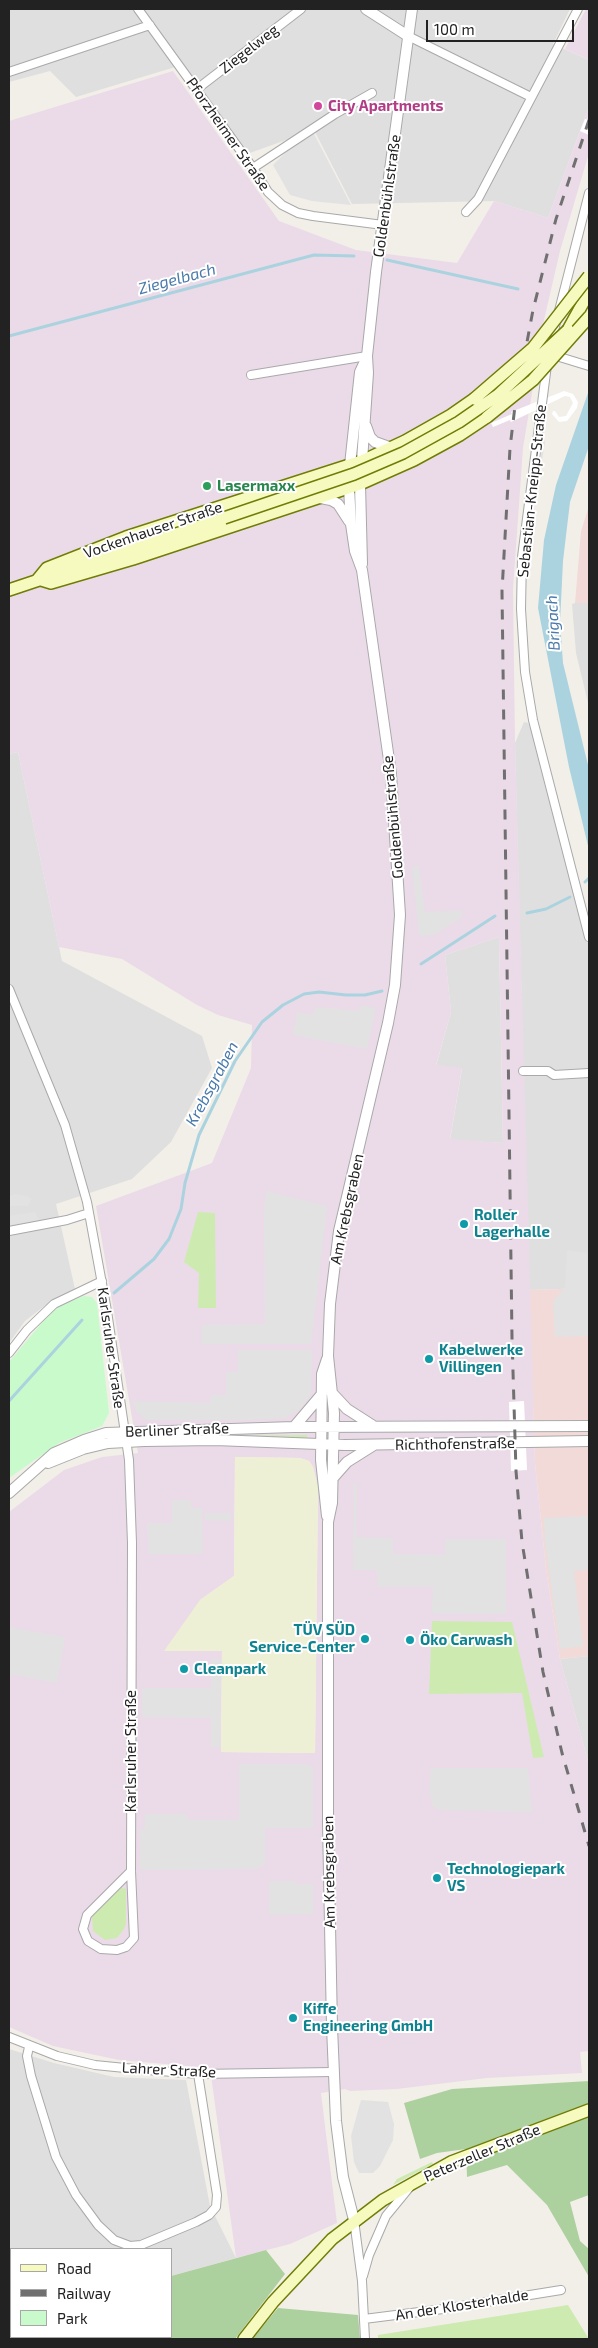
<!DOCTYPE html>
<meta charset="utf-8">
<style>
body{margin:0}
#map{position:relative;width:598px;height:2348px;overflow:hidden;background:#f2efe9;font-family:"Exo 2",sans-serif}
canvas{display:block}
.frame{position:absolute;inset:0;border:10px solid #222;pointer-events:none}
.legend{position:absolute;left:10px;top:2248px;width:162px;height:90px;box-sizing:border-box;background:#fff;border:1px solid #a7a7a7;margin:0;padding:6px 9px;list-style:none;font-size:15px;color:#222}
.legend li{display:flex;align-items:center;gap:10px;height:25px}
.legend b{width:25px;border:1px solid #a7a7a7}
.scale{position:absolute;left:426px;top:20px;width:148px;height:22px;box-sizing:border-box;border:2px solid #222;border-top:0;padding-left:6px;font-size:15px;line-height:18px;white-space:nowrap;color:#222;-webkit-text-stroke:4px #fff;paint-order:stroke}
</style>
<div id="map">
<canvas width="598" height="2348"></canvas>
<div class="frame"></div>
<ul class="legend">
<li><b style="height:6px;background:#f7fabf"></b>Road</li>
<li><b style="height:6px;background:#707070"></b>Railway</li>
<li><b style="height:14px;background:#c8facc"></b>Park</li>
</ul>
<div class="scale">100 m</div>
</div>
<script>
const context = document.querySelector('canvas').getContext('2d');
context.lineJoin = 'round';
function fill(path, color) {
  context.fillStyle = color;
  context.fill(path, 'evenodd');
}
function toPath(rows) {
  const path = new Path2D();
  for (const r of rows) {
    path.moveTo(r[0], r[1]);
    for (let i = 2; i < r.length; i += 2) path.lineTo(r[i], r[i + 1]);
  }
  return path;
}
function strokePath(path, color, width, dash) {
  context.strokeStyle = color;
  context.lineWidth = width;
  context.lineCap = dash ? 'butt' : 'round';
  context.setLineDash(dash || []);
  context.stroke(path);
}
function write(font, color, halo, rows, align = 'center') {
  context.font = font + ' "Exo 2",sans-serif';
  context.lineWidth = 4;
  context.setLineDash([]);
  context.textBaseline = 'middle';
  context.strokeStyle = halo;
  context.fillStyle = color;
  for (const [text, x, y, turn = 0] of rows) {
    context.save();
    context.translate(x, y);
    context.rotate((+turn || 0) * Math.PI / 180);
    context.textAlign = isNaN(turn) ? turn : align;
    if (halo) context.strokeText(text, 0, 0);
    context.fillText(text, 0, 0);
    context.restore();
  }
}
const residential = toPath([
 [9,9,570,9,553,44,589,60,589,107,548,218,494,201,352,204,314,130,247,154,182,65,76,97,50,71,9,82],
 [575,603,589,603,589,707,576,653,572,604],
 [524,722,528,723,534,736,589,947,589,1288,529,1290,515,743],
 [18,752,62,961,202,1036,212,1068,171,1142,132,1179,56,1204,75,1289,51,1301,25,1321,9,1343,9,754],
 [499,937,503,1143,450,1140,462,1069,436,1066,451,1012,445,955],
 [589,1656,589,1765,560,1659],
 [9,2049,54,2063,114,2077,186,2080,210,2206,236,2258,171,2276,171,2249,11,2249,11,2319,9,2320]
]);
const commercial = toPath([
 [589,506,589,603,575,603,581,531],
 [589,1288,589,1656,560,1659,546,1569,535,1463,529,1290]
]);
const industrial = toPath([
 [586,9,589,9,589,60,565,49],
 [173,71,279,221,356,250,457,263,494,201,548,218,589,107,589,153,560,251,544,320,523,448,513,589,515,743,535,1463,546,1569,560,1659,589,1765,589,2051,580,2052,582,2073,487,2078,397,2089,350,2091,345,2089,321,2093,337,2223,290,2244,236,2258,210,2068,119,2060,53,2046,9,2027,9,1512,64,1470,102,1457,138,1453,96,1206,212,1163,251,1068,252,1025,218,1015,197,1005,122,959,59,947,18,752,9,754,9,121],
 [499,937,503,1143,450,1139,462,1068,436,1065,451,1012,445,955],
 [235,1457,300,1458,309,1461,313,1467,318,1487,315,1753,221,1752,222,1650,200,1600,234,1576]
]);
const farmland = toPath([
 [235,1457,299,1458,309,1461,313,1467,318,1487,315,1753,221,1752,222,1651,164,1651,200,1600,234,1576]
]);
const grass = toPath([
 [198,1212,215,1213,216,1308,198,1308,199,1273,184,1262],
 [307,1435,307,1439,150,1436],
 [432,1621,512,1622,544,1757,533,1758,522,1693,429,1694],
 [121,1888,126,1889,126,1923,124,1929,117,1938,105,1940,93,1931,92,1916],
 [432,2162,433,2164,393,2185,397,2179],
 [568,2305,589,2339,378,2339,378,2335]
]);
const forest = toPath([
 [589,2081,589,2195,570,2202,580,2241,589,2249,589,2277,547,2205,507,2165,467,2177,466,2149,437,2153,420,2159,404,2103,452,2089],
 [266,2250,285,2274,235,2339,9,2339,9,2320,11,2319,11,2337,171,2337,171,2276],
 [278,2308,358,2315,360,2339,252,2339]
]);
const park = toPath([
 [84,1296,92,1297,97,1303,109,1413,102,1426,59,1443,9,1478,9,1362,55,1307]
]);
const parking = toPath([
 [313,132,351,205,312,201,290,195,273,165,287,151],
 [543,428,545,442,538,484,535,484],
 [419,866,425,912,462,910,462,917,434,935,419,936,412,867],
 [361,1005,376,1008,367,1049,293,1035,297,1012,313,1015,315,1007,360,1011],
 [266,1191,327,1206,311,1344,201,1344,202,1325,265,1324,264,1213],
 [15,1194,27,1196,32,1199,28,1206,9,1206,9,1196],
 [35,1212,39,1220,9,1225,9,1216],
 [567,1250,587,1253,589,1336,555,1337,553,1301,565,1287],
 [238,1350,312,1350,311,1395,299,1410,285,1418,246,1420,146,1420,137,1412,132,1401,210,1403,211,1395,226,1395,226,1372,238,1372],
 [357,1482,356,1537,393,1538,393,1554,445,1555,445,1539,506,1539,506,1614,432,1613,433,1587,378,1587,377,1570,353,1570,354,1484],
 [172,1500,191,1500,191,1508,202,1508,203,1554,148,1554,147,1523,172,1523],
 [205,1513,231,1513,231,1521,205,1520],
 [589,1516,589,1570,574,1571,583,1646,560,1649,545,1543,544,1518],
 [9,1627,65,1637,57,1683,9,1674],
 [211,1659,221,1659,220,1747,211,1747,211,1718,142,1717,142,1688,211,1688],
 [239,1764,307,1764,307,1766,313,1766,313,1828,265,1828,265,1865,259,1866,259,1869,140,1870,140,1829,145,1829,145,1814,186,1814,189,1820,239,1820],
 [431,1768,528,1768,532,1812,438,1810,433,1806,429,1792],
 [269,1881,296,1881,296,1885,313,1884,313,1914,269,1915],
 [361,2100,388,2102,394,2124,393,2140,380,2166,373,2173,359,2173,354,2162,351,2136]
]);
const water = toPath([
 [589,390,589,446,570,502,563,561,560,622,563,663,589,769,589,850,569,767,538,608,544,540,556,485]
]);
const pier = toPath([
 [585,119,589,120,589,135,580,131],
 [564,391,573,394,578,402,577,408,567,421,559,422,552,414,553,411,555,411,559,417,566,416,573,403,570,397,565,396,511,422,510,420,493,427,491,423,512,414,511,412],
 [524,1401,527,1470,511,1471,509,1402]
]);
const stream = toPath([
 [387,260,518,289],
 [9,336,314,255,354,256],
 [585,882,589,878],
 [527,913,546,909,570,897],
 [421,964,495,916],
 [114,1293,154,1259,169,1239,181,1209,185,1183,199,1135,235,1061,262,1022,283,1005,304,994,319,992,346,995,365,995,382,991],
 [9,1401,82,1320]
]);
const minor = toPath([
 [138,9,253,168,268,192,282,205,298,213,313,216,383,225],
 [408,36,531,97],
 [9,72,150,25],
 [197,89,301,9],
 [253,168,335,114,372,93],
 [466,212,478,199,578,9],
 [550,346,589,193],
 [553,355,589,366],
 [547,365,522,557,521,609,525,672,533,720,589,937],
 [251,375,367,356],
 [9,989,65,1125,87,1202,107,1311,129,1460,132,1543,131,1871,134,1938,126,1947,117,1950,101,1949,88,1941,83,1929,87,1915,131,1871],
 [523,1071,548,1071,554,1075,589,1073],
 [9,1231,67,1220,89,1213],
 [9,1353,27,1330,54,1304,102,1281],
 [9,2037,57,2056,95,2065,135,2069,198,2074,333,2072],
 [29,2047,27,2056,31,2076,56,2157,76,2195,98,2225,114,2240,130,2246,141,2245,196,2222,209,2215,216,2207,217,2195,198,2074],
 [354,2220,362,2281,365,2339],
 [363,2276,369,2255,386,2216,409,2188],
 [364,2319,443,2309,561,2290]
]);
const tertiary = toPath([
 [366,9,408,36],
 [366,426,370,437,375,442,389,447],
 [362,461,368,373,367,356,376,272,412,9],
 [350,465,360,372,367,357],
 [360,484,362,564],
 [349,488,351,524,355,551,362,570,391,774,400,915,395,985,388,1023,339,1231,330,1304,328,1356,334,1413,332,1503,328,1522,328,1823,332,2027,336,2121,343,2177,354,2220],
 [320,498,331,500,338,504,349,521],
 [327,1359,322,1374,321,1460,327,1516],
 [333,1394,347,1409,372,1425],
 [294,1427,322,1394],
 [48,1463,83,1449,108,1443,144,1441,215,1440,345,1445,589,1441],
 [332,1479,347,1462,374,1445],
 [9,1493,54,1453,84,1440,106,1433,294,1427,589,1426]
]);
const secondary = toPath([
 [568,330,589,292],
 [38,579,51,583,133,559,360,484,414,460,460,435,487,417],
 [38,579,47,568,126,537,362,461,405,441,451,415,474,399],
 [9,590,224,518],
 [244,2339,273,2302,332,2239,383,2200,451,2162,589,2110]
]);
const rail = toPath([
 [589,120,556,219,533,310,515,406,510,448,502,591,512,1338,516,1471,522,1542,543,1672,562,1753,589,1846]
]);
const secondaryBridge = toPath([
 [474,399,533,348,589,276],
 [487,417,533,380,589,317],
 [224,518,354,474,403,453,459,422,498,395,568,330]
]);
const markers = [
 [318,106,5,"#d1479c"],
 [207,486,5,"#2e9e5b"],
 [464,1224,5,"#0f9aa8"],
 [429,1359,5,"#0f9aa8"],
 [365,1639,5,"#0f9aa8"],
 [410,1640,5,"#0f9aa8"],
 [184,1669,5,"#0f9aa8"],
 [437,1878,5,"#0f9aa8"],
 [293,2018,5,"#0f9aa8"]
];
const streetNames = [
 ["Ziegelweg",249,49,-38],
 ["Pforzheimer Straße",228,134,55],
 ["Goldenbühlstraße",387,196,-82],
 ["Sebastian-Kneipp-Straße",532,491,-84],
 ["Vockenhauser Straße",153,530,-19],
 ["Goldenbühlstraße",393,817,-95],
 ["Am Krebsgraben",347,1209,-78],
 ["Karlsruher Straße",111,1348,82],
 ["Berliner Straße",177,1430,-2],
 ["Richthofenstraße",455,1444,-1],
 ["Karlsruher Straße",131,1751,-90],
 ["Am Krebsgraben",329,1872,-91],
 ["Lahrer Straße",169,2070,3],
 ["Peterzeller Straße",482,2153,-23],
 ["An der Klosterhalde",462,2305,-9]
];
const hotelNames = [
 ["City Apartments",328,106]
];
const leisureNames = [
 ["Lasermaxx",217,486]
];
const cultureNames = [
 ["Roller",474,1215],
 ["Lagerhalle",474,1232],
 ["Kabelwerke",439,1350],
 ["Villingen",439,1367],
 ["TÜV SÜD",355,1630,"right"],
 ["Service-Center",355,1647,"right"],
 ["Öko Carwash",420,1640],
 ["Cleanpark",194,1669],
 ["Technologiepark",447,1869],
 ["VS",447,1886],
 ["Kiffe",303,2009],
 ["Engineering GmbH",303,2026]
];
const waterNames = [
 ["Ziegelbach",177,279,-15],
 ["Brigach",553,623,-93],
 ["Krebsgraben",212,1084,-62]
];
fill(residential, '#e0dfdf');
fill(commercial, '#f2dad9');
fill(industrial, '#ebdbe8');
fill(farmland, '#eef0d5');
fill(grass, '#cdebb0');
fill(forest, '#add19e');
fill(park, '#c8facc');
fill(parking, '#e2e2e2');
fill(water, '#aad3df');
fill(pier, '#fff');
strokePath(stream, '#aad3df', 3);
strokePath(minor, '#a9a9a9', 10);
strokePath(tertiary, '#a9a9a9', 12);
strokePath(secondary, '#707d05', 14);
strokePath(minor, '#fff', 8);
strokePath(tertiary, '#fff', 10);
strokePath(secondary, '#f7fabf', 11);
strokePath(rail, '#707070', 3, [10, 10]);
strokePath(secondaryBridge, '#707d05', 14, []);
strokePath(secondaryBridge, '#f7fabf', 11);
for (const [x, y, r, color] of markers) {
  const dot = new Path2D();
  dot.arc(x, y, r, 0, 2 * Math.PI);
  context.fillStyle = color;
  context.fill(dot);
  strokePath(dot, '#fff', 2);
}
write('15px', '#222', '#fff', streetNames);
write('bold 15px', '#b23c85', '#fff', hotelNames, 'left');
write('bold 15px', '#27864d', '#fff', leisureNames, 'left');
write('bold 15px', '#0d838f', '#fff', cultureNames, 'left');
write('italic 16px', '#4a7aab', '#fff', waterNames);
</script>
